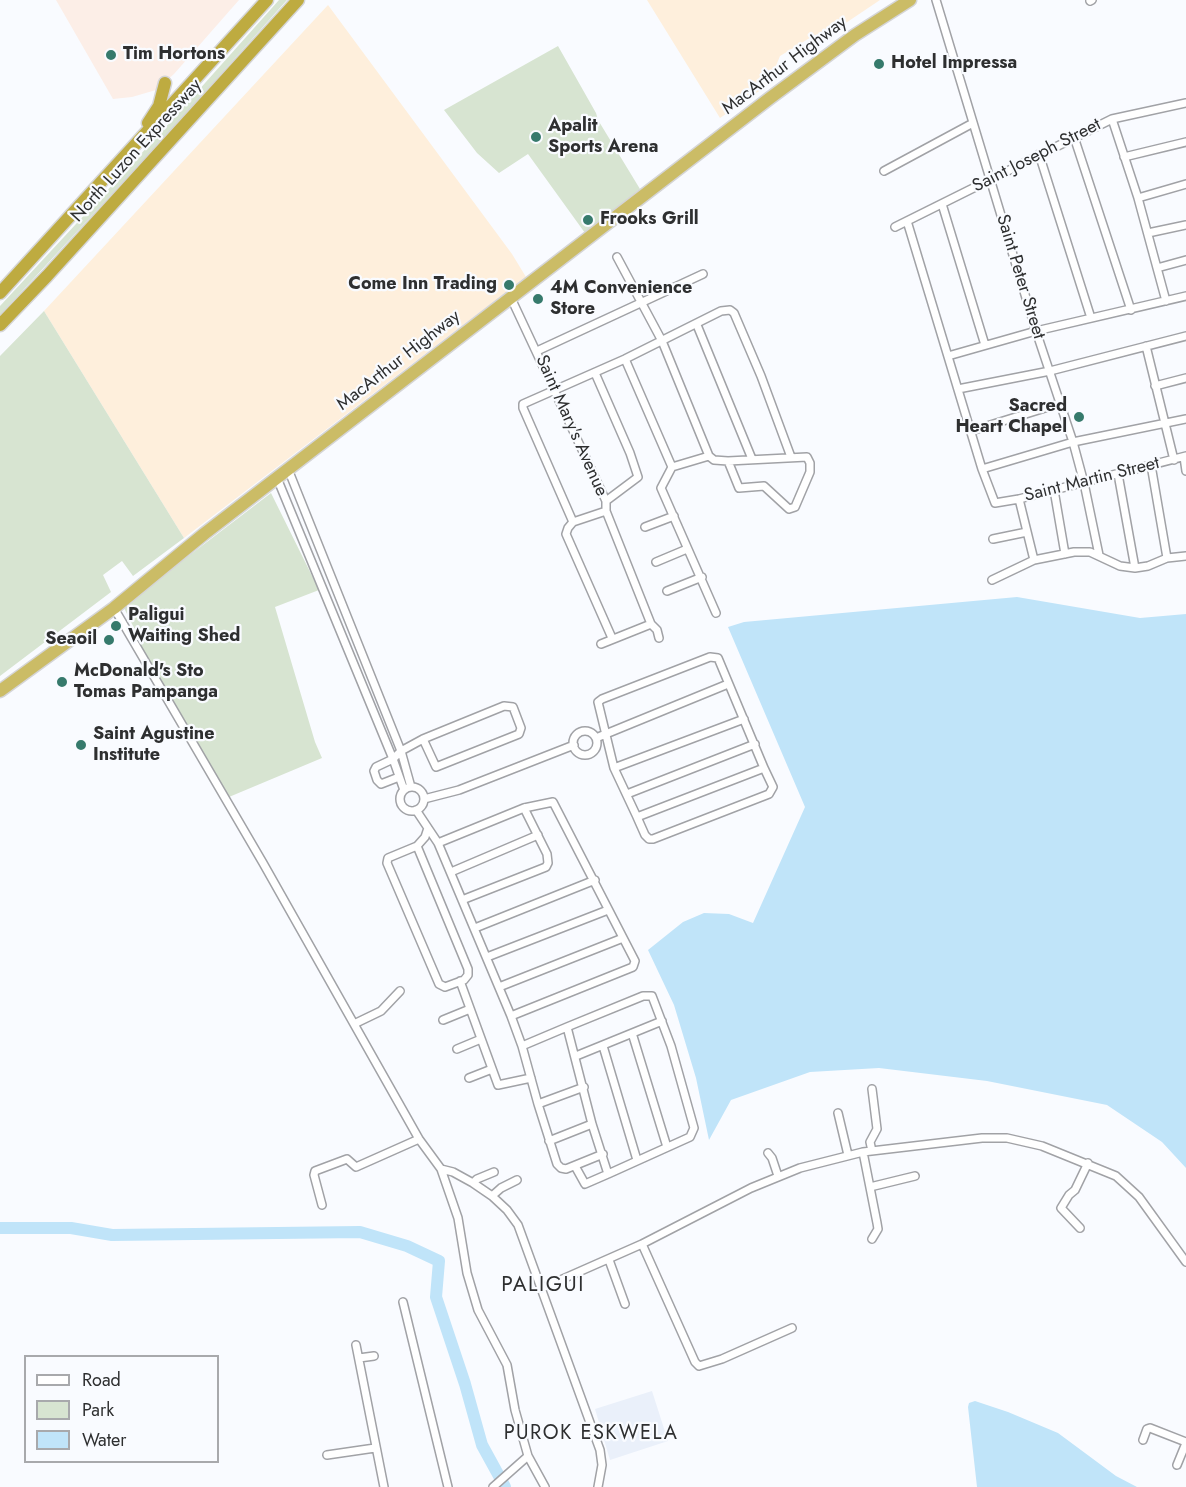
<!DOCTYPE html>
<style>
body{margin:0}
#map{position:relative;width:1186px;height:1487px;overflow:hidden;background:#f9fbff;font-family:Jost,sans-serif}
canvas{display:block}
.legend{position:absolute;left:24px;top:1355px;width:195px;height:108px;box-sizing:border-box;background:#f9fbff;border:2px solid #a8a9ac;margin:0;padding:8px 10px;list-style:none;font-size:18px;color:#2e2f30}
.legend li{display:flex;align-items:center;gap:12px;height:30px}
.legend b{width:30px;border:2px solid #a8a9ac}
</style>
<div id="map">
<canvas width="1186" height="1487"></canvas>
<ul class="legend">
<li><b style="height:8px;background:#fff"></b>Road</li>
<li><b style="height:16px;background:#d7e4d1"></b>Park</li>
<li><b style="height:16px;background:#c0e4f9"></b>Water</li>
</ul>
</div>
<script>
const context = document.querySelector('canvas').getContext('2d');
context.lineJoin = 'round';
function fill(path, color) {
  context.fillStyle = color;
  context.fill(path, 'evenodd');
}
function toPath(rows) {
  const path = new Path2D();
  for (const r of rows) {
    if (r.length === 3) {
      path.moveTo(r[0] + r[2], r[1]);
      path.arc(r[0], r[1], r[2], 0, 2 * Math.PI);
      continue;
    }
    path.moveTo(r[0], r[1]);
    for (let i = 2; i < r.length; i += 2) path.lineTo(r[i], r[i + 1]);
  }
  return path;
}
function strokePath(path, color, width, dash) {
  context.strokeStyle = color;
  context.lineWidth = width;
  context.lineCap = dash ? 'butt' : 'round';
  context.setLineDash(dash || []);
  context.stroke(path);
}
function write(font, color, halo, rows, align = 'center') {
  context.font = font + ' Jost,sans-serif';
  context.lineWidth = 4.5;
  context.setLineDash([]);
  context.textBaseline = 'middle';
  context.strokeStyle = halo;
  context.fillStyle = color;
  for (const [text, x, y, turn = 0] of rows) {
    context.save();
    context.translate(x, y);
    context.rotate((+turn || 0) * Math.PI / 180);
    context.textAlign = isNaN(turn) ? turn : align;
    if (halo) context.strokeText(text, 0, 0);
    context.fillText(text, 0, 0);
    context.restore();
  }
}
const commercial = toPath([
 [56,0,239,0,174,74,156,90,132,97,113,99]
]);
const industrial = toPath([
 [647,0,880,0,822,39,813,36,780,56,768,85,720,118],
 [328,5,512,254,526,277,184,538,44,311]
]);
const built = toPath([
 [652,1391,668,1441,610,1460,595,1409]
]);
const green = toPath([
 [279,0,287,0,170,131,0,315,0,306,164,129],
 [558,46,596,113,598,120,640,189,585,233,528,154,499,173,477,153,444,110],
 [44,311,184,538,133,576,122,561,103,575,111,592,0,676,0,356],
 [271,493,319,590,275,607,315,742,322,758,229,797,131,633,135,630,123,606]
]);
const water = toPath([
 [1017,597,1140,618,1186,614,1186,1168,1162,1142,1107,1105,987,1081,879,1068,810,1072,731,1100,709,1140,696,1078,674,1005,648,950,683,922,704,913,729,914,753,923,805,807,728,627,744,622],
 [975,1401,1008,1412,1058,1433,1116,1476,1137,1487,977,1487,968,1407,969,1403]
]);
const river = toPath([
 [0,1228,71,1228,112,1235,360,1232,407,1246,439,1261,436,1297,465,1384,482,1445,505,1487]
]);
const minor = toPath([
 [936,0,1036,331,1073,442,1084,483,1099,555],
 [1090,1,1092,0],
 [1112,119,1138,198,1166,301],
 [1074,137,1131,310],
 [1039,154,1091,318],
 [1124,157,1186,142],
 [884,171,973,123],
 [1138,198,1186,184],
 [942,204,985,345],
 [907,221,982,469,995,503,1019,499,1186,456],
 [895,227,1112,119,1186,103],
 [1148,233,1186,225],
 [617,257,662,341,709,456],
 [1157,268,1186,260],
 [511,298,606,501,606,511,651,624,657,630,659,638],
 [697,325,752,459],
 [1146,346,1174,460],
 [537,351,703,274],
 [948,356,1036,331,1186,296],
 [625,359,672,467,661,488,716,613],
 [595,373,630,453,638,477,606,501],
 [1155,386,1186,378],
 [958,389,1050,371,1186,336],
 [971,431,1061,403],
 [1184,457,1186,471],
 [1151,465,1167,558],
 [672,467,709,456,714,460,728,461,807,457,810,463,810,472,795,507,789,509,764,486,739,488,728,461],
 [288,469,401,751,411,787],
 [982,469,1073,442,1186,419],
 [1118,474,1135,568],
 [277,478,393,759,404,790],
 [1054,490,1065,554],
 [1019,499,1034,560],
 [573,522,606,511],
 [645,527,674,516],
 [993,539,1027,532],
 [656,562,687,549],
 [992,580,1034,560,1074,552,1090,552,1120,566,1135,568,1148,566,1167,558,1186,556],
 [667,591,702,577],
 [114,608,263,863,419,1139,441,1169,458,1218,467,1273,478,1310,507,1365,515,1410,528,1456,545,1487],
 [612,638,566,534,568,528,573,522,523,408,523,404,625,359,721,311,730,310,734,313,761,376,791,457],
 [601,644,651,624],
 [710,657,718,658,764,768,637,817,614,768,598,702,602,699,710,657],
 [585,743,12],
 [596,738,728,684],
 [614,768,744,719],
 [399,777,381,784,377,780,374,771,376,767,393,759,401,751,423,739,504,706,513,707,521,728,519,734,436,767,423,739],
 [412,799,12],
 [627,794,755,744],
 [424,799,459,790,574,745],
 [416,810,438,843,511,1016,633,967,635,961,553,802,524,808,438,843],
 [637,817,645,835,649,839,653,839,769,794,773,787,764,768],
 [417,846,388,858,387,863,439,984,445,987,464,980,468,975,468,969,417,846,425,837,428,828],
 [451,872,538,835],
 [462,900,546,867,548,863,547,854,524,808],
 [475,928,595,880],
 [487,957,608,910],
 [460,981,498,1085,531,1078],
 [499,987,623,938],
 [511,1016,522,1046,567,1027,643,996,652,996,671,1046,694,1128,690,1137,608,1174,592,1124,567,1027],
 [443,1020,470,1009],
 [354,1024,381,1011,400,991],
 [632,1033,667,1147],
 [522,1046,538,1104,557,1164,561,1168,566,1169,603,1154],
 [603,1046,637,1160],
 [457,1049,481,1039],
 [576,1056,662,1021],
 [469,1078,492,1069],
 [538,1104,584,1087],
 [838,1113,848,1155],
 [549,1141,592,1124],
 [872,1151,870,1142,877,1129,872,1089],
 [863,1152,877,1223,878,1229,872,1239],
 [768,1153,772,1158,778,1176],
 [575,1166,585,1184,608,1174],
 [441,1169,453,1172,473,1183,492,1196,507,1210,518,1225,600,1450,602,1465,598,1487],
 [473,1183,477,1179,494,1172],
 [870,1187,915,1176],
 [492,1196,501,1188,517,1180],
 [322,1205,314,1175,315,1171,347,1159,356,1167,419,1139],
 [1080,1228,1061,1208,1069,1195,1075,1190,1088,1163],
 [642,1244,695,1362,699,1366,722,1359,792,1328],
 [609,1260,625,1304],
 [540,1289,642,1244,751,1188,800,1168,863,1152,982,1138,1007,1138,1042,1146,1116,1176,1139,1197,1186,1262],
 [403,1302,448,1487],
 [356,1345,384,1487],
 [359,1358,374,1356],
 [1143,1440,1147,1429,1150,1428,1186,1442],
 [327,1455,375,1448],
 [1177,1465,1186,1443],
 [493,1487,528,1456]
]);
const trunk = toPath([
 [0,691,114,608,204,534,770,98,855,35,910,0]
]);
const motorway = toPath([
 [148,123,159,106,165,83],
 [0,293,267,0],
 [0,325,47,276,298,0]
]);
const markers = [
 [111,55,6,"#367a6c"],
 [879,64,6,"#367a6c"],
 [536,137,6,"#367a6c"],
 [588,220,6,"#367a6c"],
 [509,285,6,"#367a6c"],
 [538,299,6,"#367a6c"],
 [1079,417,6,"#367a6c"],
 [116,626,6,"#367a6c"],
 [109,640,6,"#367a6c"],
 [62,682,6,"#367a6c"],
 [81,745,6,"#367a6c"]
];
const poiNames = [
 ["Tim Hortons",123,55],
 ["Hotel Impressa",891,64],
 ["Apalit",548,127],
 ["Sports Arena",548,148],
 ["Frooks Grill",600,220],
 ["Come Inn Trading",497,285,"right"],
 ["4M Convenience",550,289],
 ["Store",550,310],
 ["Sacred",1067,407,"right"],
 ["Heart Chapel",1067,428,"right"],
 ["Paligui",128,616],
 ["Waiting Shed",128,637],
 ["Seaoil",97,640,"right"],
 ["McDonald's Sto",74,672],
 ["Tomas Pampanga",74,693],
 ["Saint Agustine",93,735],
 ["Institute",93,756]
];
const streetNames = [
 ["MacArthur Highway",785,66,-37],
 ["North Luzon Expressway",137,151,-48],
 ["Saint Joseph Street",1037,156,-27],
 ["Saint Peter Street",1020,277,73],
 ["MacArthur Highway",399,361,-38],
 ["Saint Mary's Avenue",571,426,66],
 ["Saint Martin Street",1092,480,-14]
];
const neighbourhoodNames = [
 ["PUROK ESKWELA",591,1434]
];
const quarterNames = [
 ["PALIGUI",543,1286]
];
fill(commercial, '#fceee7');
fill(industrial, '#feefdc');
fill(built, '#eaf0fa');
fill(green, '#d7e4d1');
fill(water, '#c0e4f9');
strokePath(river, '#c0e4f9', 12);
strokePath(minor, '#a1a2a6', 10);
strokePath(trunk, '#d5d5d6', 15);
strokePath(motorway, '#d5d5d6', 15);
strokePath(minor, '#fff', 7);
strokePath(trunk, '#cbbc66', 12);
strokePath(motorway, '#beab40', 12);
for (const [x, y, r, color] of markers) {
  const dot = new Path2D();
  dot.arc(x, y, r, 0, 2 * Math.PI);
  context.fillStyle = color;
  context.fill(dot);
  strokePath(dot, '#f9fbff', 2);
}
write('bold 18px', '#2e2f30', '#f9fbff', poiNames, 'left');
write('18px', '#2e2f30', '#f9fbff', streetNames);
context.letterSpacing = '1.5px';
write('20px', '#2e2f30', '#f9fbff', neighbourhoodNames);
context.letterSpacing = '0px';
context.letterSpacing = '1.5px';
write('21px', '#2e2f30', '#f9fbff', quarterNames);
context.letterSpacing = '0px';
</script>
